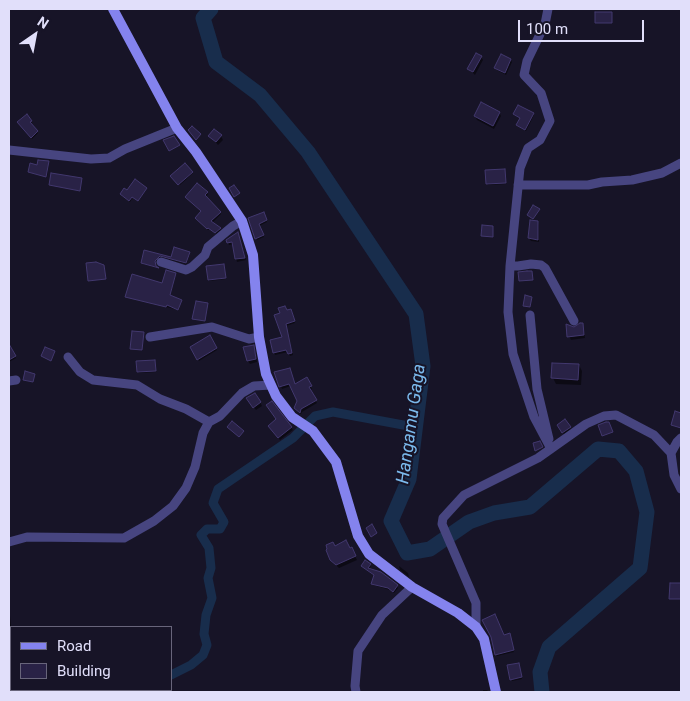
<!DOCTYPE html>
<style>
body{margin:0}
#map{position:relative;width:690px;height:701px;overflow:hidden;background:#171427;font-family:Roboto,sans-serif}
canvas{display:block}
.frame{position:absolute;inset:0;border:10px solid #e1dffa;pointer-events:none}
.legend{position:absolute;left:10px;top:626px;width:162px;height:65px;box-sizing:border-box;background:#171427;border:1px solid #68657b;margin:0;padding:6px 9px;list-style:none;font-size:15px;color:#e1dffa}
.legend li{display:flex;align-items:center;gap:10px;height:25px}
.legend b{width:25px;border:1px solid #68657b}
.north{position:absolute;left:10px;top:10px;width:50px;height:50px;-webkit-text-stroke:4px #171427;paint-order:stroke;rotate:33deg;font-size:14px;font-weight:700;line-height:20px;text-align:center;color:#e1dffa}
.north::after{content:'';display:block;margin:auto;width:18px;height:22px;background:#e1dffa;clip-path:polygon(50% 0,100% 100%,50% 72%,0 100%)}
.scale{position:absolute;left:518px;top:20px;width:126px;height:22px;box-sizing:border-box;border:2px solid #e1dffa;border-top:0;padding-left:6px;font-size:15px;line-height:18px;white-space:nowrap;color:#e1dffa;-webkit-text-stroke:4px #171427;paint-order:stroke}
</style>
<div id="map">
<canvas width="690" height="701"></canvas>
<div class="frame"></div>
<ul class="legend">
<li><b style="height:6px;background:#8483ee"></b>Road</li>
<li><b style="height:14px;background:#292246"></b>Building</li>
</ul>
<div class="north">N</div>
<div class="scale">100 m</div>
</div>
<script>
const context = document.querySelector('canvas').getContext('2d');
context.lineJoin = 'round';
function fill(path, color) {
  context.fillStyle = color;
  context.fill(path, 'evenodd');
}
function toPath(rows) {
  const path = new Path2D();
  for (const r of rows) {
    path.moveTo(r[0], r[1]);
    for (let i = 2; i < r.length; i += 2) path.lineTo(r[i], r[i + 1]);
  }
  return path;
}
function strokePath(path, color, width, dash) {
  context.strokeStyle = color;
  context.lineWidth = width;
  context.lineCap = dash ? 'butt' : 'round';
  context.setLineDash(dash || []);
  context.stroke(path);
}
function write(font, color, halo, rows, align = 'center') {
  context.font = font + ' Roboto,sans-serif';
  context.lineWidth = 4;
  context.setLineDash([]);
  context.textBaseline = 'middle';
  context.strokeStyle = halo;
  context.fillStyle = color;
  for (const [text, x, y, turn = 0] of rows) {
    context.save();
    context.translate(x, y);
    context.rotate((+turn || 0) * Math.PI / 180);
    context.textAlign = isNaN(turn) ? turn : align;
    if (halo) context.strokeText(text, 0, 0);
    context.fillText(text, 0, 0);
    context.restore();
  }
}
const shadow = toPath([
 [481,57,483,60,475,75,469,69],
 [511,60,512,62,506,75,497,70,495,68],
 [519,106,534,115,526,131,517,125,521,119,514,114],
 [499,112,501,116,494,129,477,120,475,116],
 [26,116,32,123,30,124,38,133,32,139,19,122],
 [210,136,221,136,223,140,218,145],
 [49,163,47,177,29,172,38,166],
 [505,171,506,184,488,185,487,183],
 [192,172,193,173,180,185,173,178],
 [81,179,80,191,51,185],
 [146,188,139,201,133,197,130,202,122,196,127,192],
 [207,193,208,194,205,198,221,214,212,223,221,230,217,234,210,229,208,230,198,220,202,212,186,197],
 [263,213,267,222,259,226,264,237,257,240,250,219],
 [538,222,539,225,539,242,531,241,529,238],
 [238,233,246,260,237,262,233,244,229,245,228,242],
 [145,252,172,259,189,253,190,254,186,264,161,257,155,262,157,268,143,264],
 [224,267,226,279,209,281,209,279],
 [175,274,170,296,181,301,179,310,126,297,163,285],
 [287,312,292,313,295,323,286,326,293,355,290,356,288,352,275,355,274,352,284,338],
 [583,325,585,338,571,340,569,336,574,329],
 [209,337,217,350,199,361,192,348],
 [253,346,257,362,250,364,248,361],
 [10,347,16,358,9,362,9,348],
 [155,362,156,372,139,373,138,371],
 [579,365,582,371,581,385,556,384,553,378],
 [276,373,295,385,306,379,312,389,309,390,317,403,302,412,301,414,299,413,295,408,299,401,291,386,282,389],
 [249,402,260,402,262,406,256,410],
 [271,403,293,430,280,440,271,429,277,419],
 [565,420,572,431,565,436,558,425],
 [334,547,351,548,357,560,339,568,334,563],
 [370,565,371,566,369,569,380,573,397,586,398,588,394,593,390,590,373,585,375,576,363,567],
 [399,566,408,573,409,577,400,570],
 [9,606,11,626,9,626],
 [510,635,514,652,497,656,496,654,504,636],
 [519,665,522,679,512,681,512,679],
 [483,690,487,690,489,692,483,692]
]);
const canal = toPath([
 [171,675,191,665,203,655,207,645,204,634,206,615,212,598,208,578,211,568,209,548,201,535,207,529,220,529,224,522,213,503,218,489,293,438,315,416,333,412,414,427],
 [150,690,157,692],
 [91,692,96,691,98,692],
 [136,692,141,690]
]);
const river = toPath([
 [211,9,203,18,216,62,260,95,308,152,416,314,423,366,409,479,391,521,407,553,430,549,469,522,494,513,530,507,598,449,619,451,636,471,647,512,640,568,549,647,540,672,542,692]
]);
const building = toPath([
 [595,12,612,12,612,23,595,23,595,12],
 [476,53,482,56,473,72,467,69,476,53],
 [501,54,511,59,505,73,494,68,501,54],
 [481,102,500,112,493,126,474,116,481,102],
 [518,105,534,113,525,130,516,125,520,118,513,114,518,105],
 [27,114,32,121,30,122,38,131,31,138,17,122,27,114],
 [192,126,201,134,196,140,188,130,192,126],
 [214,129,222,135,216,142,208,136,214,129],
 [174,136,180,145,169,151,163,140,174,136],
 [38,160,49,161,46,177,28,172,30,163,37,165,38,160],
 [185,163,193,172,178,185,170,176,185,163],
 [505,169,506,183,486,184,485,170,505,169],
 [51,173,82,178,80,191,49,185,51,173],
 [135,179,147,188,138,201,132,197,129,201,120,194,124,188,127,190,135,179],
 [197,183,208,192,205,195,221,212,211,221,221,228,215,233,208,228,207,229,195,218,201,211,185,197,197,183],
 [234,185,240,193,234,197,229,188,234,185],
 [533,205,540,209,533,219,527,215,533,205],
 [264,212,267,220,259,224,264,235,255,239,248,218,264,212],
 [530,220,538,221,538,240,528,238,530,220],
 [482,225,493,226,493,237,481,236,482,225],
 [238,232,245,258,235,259,232,242,227,243,226,240,238,232],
 [174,247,190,252,186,263,160,256,155,261,156,266,159,268,141,263,144,250,171,257,174,247],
 [96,262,104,265,106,279,88,281,86,263,96,262],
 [224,264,226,278,208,280,206,266,224,264],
 [166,270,176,273,170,295,182,300,178,310,167,305,166,307,125,297,132,274,162,283,166,270],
 [527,271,532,271,533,280,519,281,518,272,527,271],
 [525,295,532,297,530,307,523,306,525,295],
 [196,301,208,303,205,321,192,319,196,301],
 [285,306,287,310,291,309,295,321,286,324,292,353,288,354,286,350,273,353,270,340,282,337,274,315,280,313,278,308,285,306],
 [580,323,583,323,584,335,567,337,566,324,574,327,580,323],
 [132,331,144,332,142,350,130,349,132,331],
 [210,335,217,348,197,360,190,347,210,335],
 [9,344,16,356,9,360,9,344],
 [254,345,256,359,247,361,243,347,254,345],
 [45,347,55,351,51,361,41,356,45,347],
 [155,360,156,371,137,372,136,361,155,360],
 [552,363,579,364,578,380,551,378,552,363],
 [290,368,295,384,307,377,312,386,309,387,317,400,301,409,300,413,294,408,297,401,289,384,279,387,274,372,290,368],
 [25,371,35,374,33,382,23,380,25,371],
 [255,393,261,402,253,408,246,398,255,393],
 [272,401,292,427,278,438,268,426,276,419,266,405,272,401],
 [675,411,681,413,681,428,671,425,675,411],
 [565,419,571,427,562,433,557,425,565,419],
 [232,421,244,431,239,437,227,427,232,421],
 [606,422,609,422,613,432,602,436,598,425,606,422],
 [540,441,543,447,535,451,533,443,540,441],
 [372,524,377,533,371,537,366,528,372,524],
 [346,540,350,548,352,547,356,556,336,565,330,560,326,550,327,549,326,545,333,542,335,546,346,540],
 [365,560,371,564,368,568,381,572,398,585,393,592,388,588,371,584,374,575,361,566,365,560],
 [670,583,681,583,681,599,669,599,670,583],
 [495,614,504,635,510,633,514,650,495,655,491,637,482,620,495,614],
 [519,663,522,677,510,680,507,665,519,663]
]);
const street = toPath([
 [548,9,545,24,527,61,524,75,541,93,550,121,540,140,528,148,520,168,510,266,508,312,513,354,534,417,551,449],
 [9,150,91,159,109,158,125,149,177,128],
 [518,185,588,185,602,182,632,180,662,173,681,163],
 [161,262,186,270,192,267,205,255,208,247,233,226,242,221],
 [510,266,518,266,531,264,541,265,545,268,574,321],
 [530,315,537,389,549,439],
 [150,337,212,327,249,339,259,337],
 [68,357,80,372,93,380,137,385,160,399,186,409,209,422],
 [9,381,16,380],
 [671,453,677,442,681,438],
 [9,542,27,537,124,538,154,521,173,506,186,488,195,467,203,433,209,422,220,416,242,393,254,386,271,385],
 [476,627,476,603,442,524,443,518,464,495,538,458,586,424,604,416,616,415,654,435,671,453,674,475,681,489],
 [356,692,355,686,358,651,382,615,412,587]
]);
const secondary = toPath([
 [113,9,177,128,196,152,242,221,253,255,259,337,266,374,276,396,292,417,313,431,336,462,358,536,369,554,412,587,458,613,476,627,484,639,496,692]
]);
const waterNames = [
 ["Hangamu Gaga",412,424,-82]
];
fill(shadow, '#0007');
strokePath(canal, '#182d4c', 9);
strokePath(river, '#182d4c', 15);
fill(building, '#292246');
strokePath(building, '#42386e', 1);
strokePath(street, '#474580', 9);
strokePath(secondary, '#8483ee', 10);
write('italic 18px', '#7bb9ec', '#171427', waterNames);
</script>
